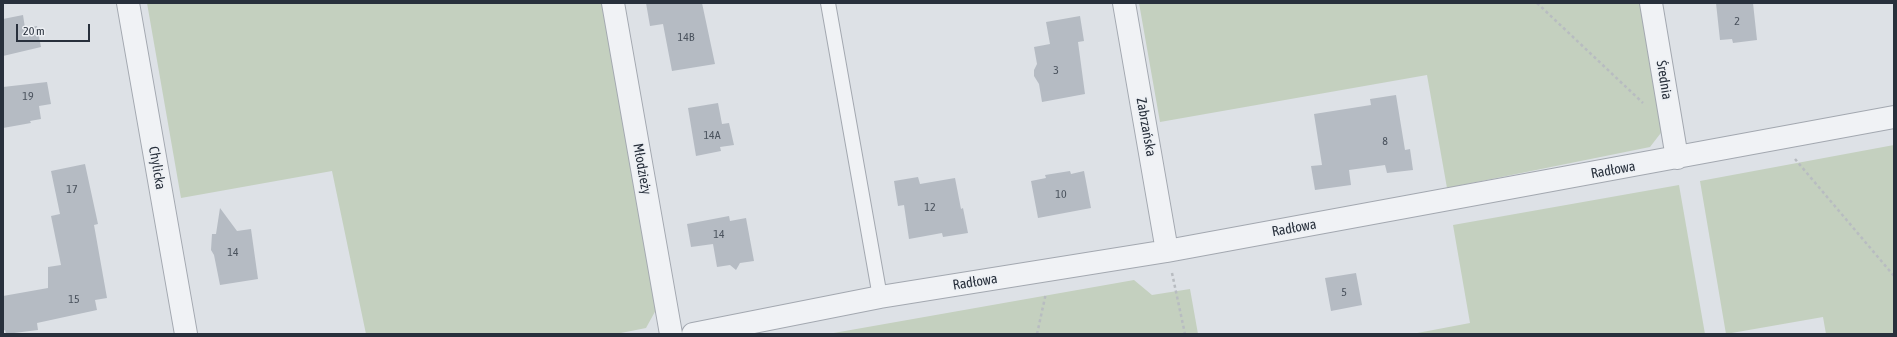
<!DOCTYPE html>
<meta charset="utf-8">
<style>
body{margin:0}
#map{position:relative;width:1897px;height:337px;overflow:hidden;background:#dde1e6;font-family:"Asap Condensed",sans-serif}
canvas{display:block}
.frame{position:absolute;inset:0;border:4px solid #28303c;pointer-events:none}
.scale{position:absolute;left:16px;top:24px;width:74px;height:18px;box-sizing:border-box;border:2px solid #28303c;border-top:0;padding-left:5px;font-size:12px;line-height:14px;white-space:nowrap;color:#28303c;-webkit-text-stroke:3px #edf0f4;paint-order:stroke}
</style>
<div id="map">
<canvas width="1897" height="337"></canvas>
<div class="frame"></div>
<div class="scale">20 m</div>
</div>
<script>
const context = document.querySelector('canvas').getContext('2d');
context.lineJoin = 'round';
function fill(path, color) {
  context.fillStyle = color;
  context.fill(path, 'evenodd');
}
function toPath(rows) {
  const path = new Path2D();
  for (const r of rows) {
    path.moveTo(r[0], r[1]);
    for (let i = 2; i < r.length; i += 2) path.lineTo(r[i], r[i + 1]);
  }
  return path;
}
function strokePath(path, color, width, dash) {
  context.strokeStyle = color;
  context.lineWidth = width;
  context.lineCap = dash ? 'butt' : 'round';
  context.setLineDash(dash || []);
  context.stroke(path);
}
function write(font, color, halo, rows, align = 'center') {
  context.font = font + ' "Asap Condensed",sans-serif';
  context.lineWidth = 3.5;
  context.setLineDash([]);
  context.textBaseline = 'middle';
  context.strokeStyle = halo;
  context.fillStyle = color;
  for (const [text, x, y, turn = 0] of rows) {
    context.save();
    context.translate(x, y);
    context.rotate((+turn || 0) * Math.PI / 180);
    context.textAlign = isNaN(turn) ? turn : align;
    if (halo) context.strokeText(text, 0, 0);
    context.fillText(text, 0, 0);
    context.restore();
  }
}
const green = toPath([
 [147,3,605,3,657,308,646,328,616,334,366,334,332,171,181,198],
 [1139,3,1644,3,1667,125,1650,147,1447,188,1427,75,1160,122],
 [1894,145,1894,334,1826,334,1823,317,1726,334,1700,181],
 [1679,185,1705,334,1412,334,1470,323,1453,225],
 [1134,280,1152,295,1190,289,1198,334,828,334]
]);
const building = toPath([
 [646,3,702,3,715,64,672,71,663,24,650,26],
 [1716,3,1753,3,1757,40,1733,43,1732,39,1720,40],
 [23,15,25,28,37,26,41,47,3,56,3,19],
 [1080,16,1084,41,1078,42,1085,94,1042,102,1039,84,1034,76,1034,70,1037,64,1034,47,1050,44,1046,22],
 [47,82,51,104,39,106,41,119,30,121,31,123,3,128,3,87],
 [1396,95,1405,150,1410,149,1413,170,1387,173,1385,165,1349,170,1351,185,1315,190,1311,166,1322,165,1314,114,1371,105,1370,99],
 [718,103,722,124,729,123,734,145,720,147,721,151,696,156,688,108],
 [85,164,98,224,94,225,107,298,95,300,97,310,37,323,38,330,6,334,5,330,3,331,3,296,48,288,48,267,61,265,51,216,60,214,51,171],
 [1070,171,1071,174,1084,171,1091,208,1038,218,1031,181,1046,178,1045,175],
 [918,177,920,184,955,178,961,209,963,208,968,233,943,237,942,233,909,239,904,205,898,206,894,181],
 [220,208,237,231,251,229,258,279,220,285,214,255,211,250,212,234,216,234],
 [729,216,730,221,746,218,754,261,740,263,736,270,730,265,717,267,713,244,691,247,687,224],
 [1356,273,1362,305,1331,311,1325,278]
]);
const path = toPath([
 [1537,3,1643,103],
 [1795,159,1894,276],
 [1172,273,1185,334],
 [1037,334,1046,293]
]);
const service = toPath([
 [828,3,880,297]
]);
const minor = toPath([
 [128,3,186,334],
 [613,3,671,334],
 [1124,3,1167,251],
 [1651,3,1677,158],
 [693,334,880,297,1167,251,1894,117]
]);
const numberNames = [
 ["2",1737,21],
 ["14B",686,37],
 ["3",1056,70],
 ["19",28,96],
 ["14A",712,135],
 ["8",1385,141],
 ["17",72,189],
 ["10",1061,194],
 ["12",930,207],
 ["14",719,234],
 ["14",233,252],
 ["5",1344,292],
 ["15",74,299]
];
const streetNames = [
 ["Średnia",1664,80,81],
 ["Zabrzańska",1146,127,80],
 ["Chylicka",157,168,80],
 ["Młodzieży",642,169,80],
 ["Radłowa",1613,170,-10],
 ["Radłowa",1294,228,-10],
 ["Radłowa",975,282,-9]
];
fill(green, '#c4d0bf');
fill(building, '#b5bbc3');
strokePath(service, '#a3a8b0', 16);
strokePath(minor, '#a3a8b0', 24);
strokePath(path, '#b8bcc1', 2.5, [3, 3]);
strokePath(service, '#f0f2f5', 14);
strokePath(minor, '#f0f2f5', 22);
write('12px', '#4b535e', null, numberNames);
write('14px', '#28303c', '#edf0f4', streetNames);
</script>
